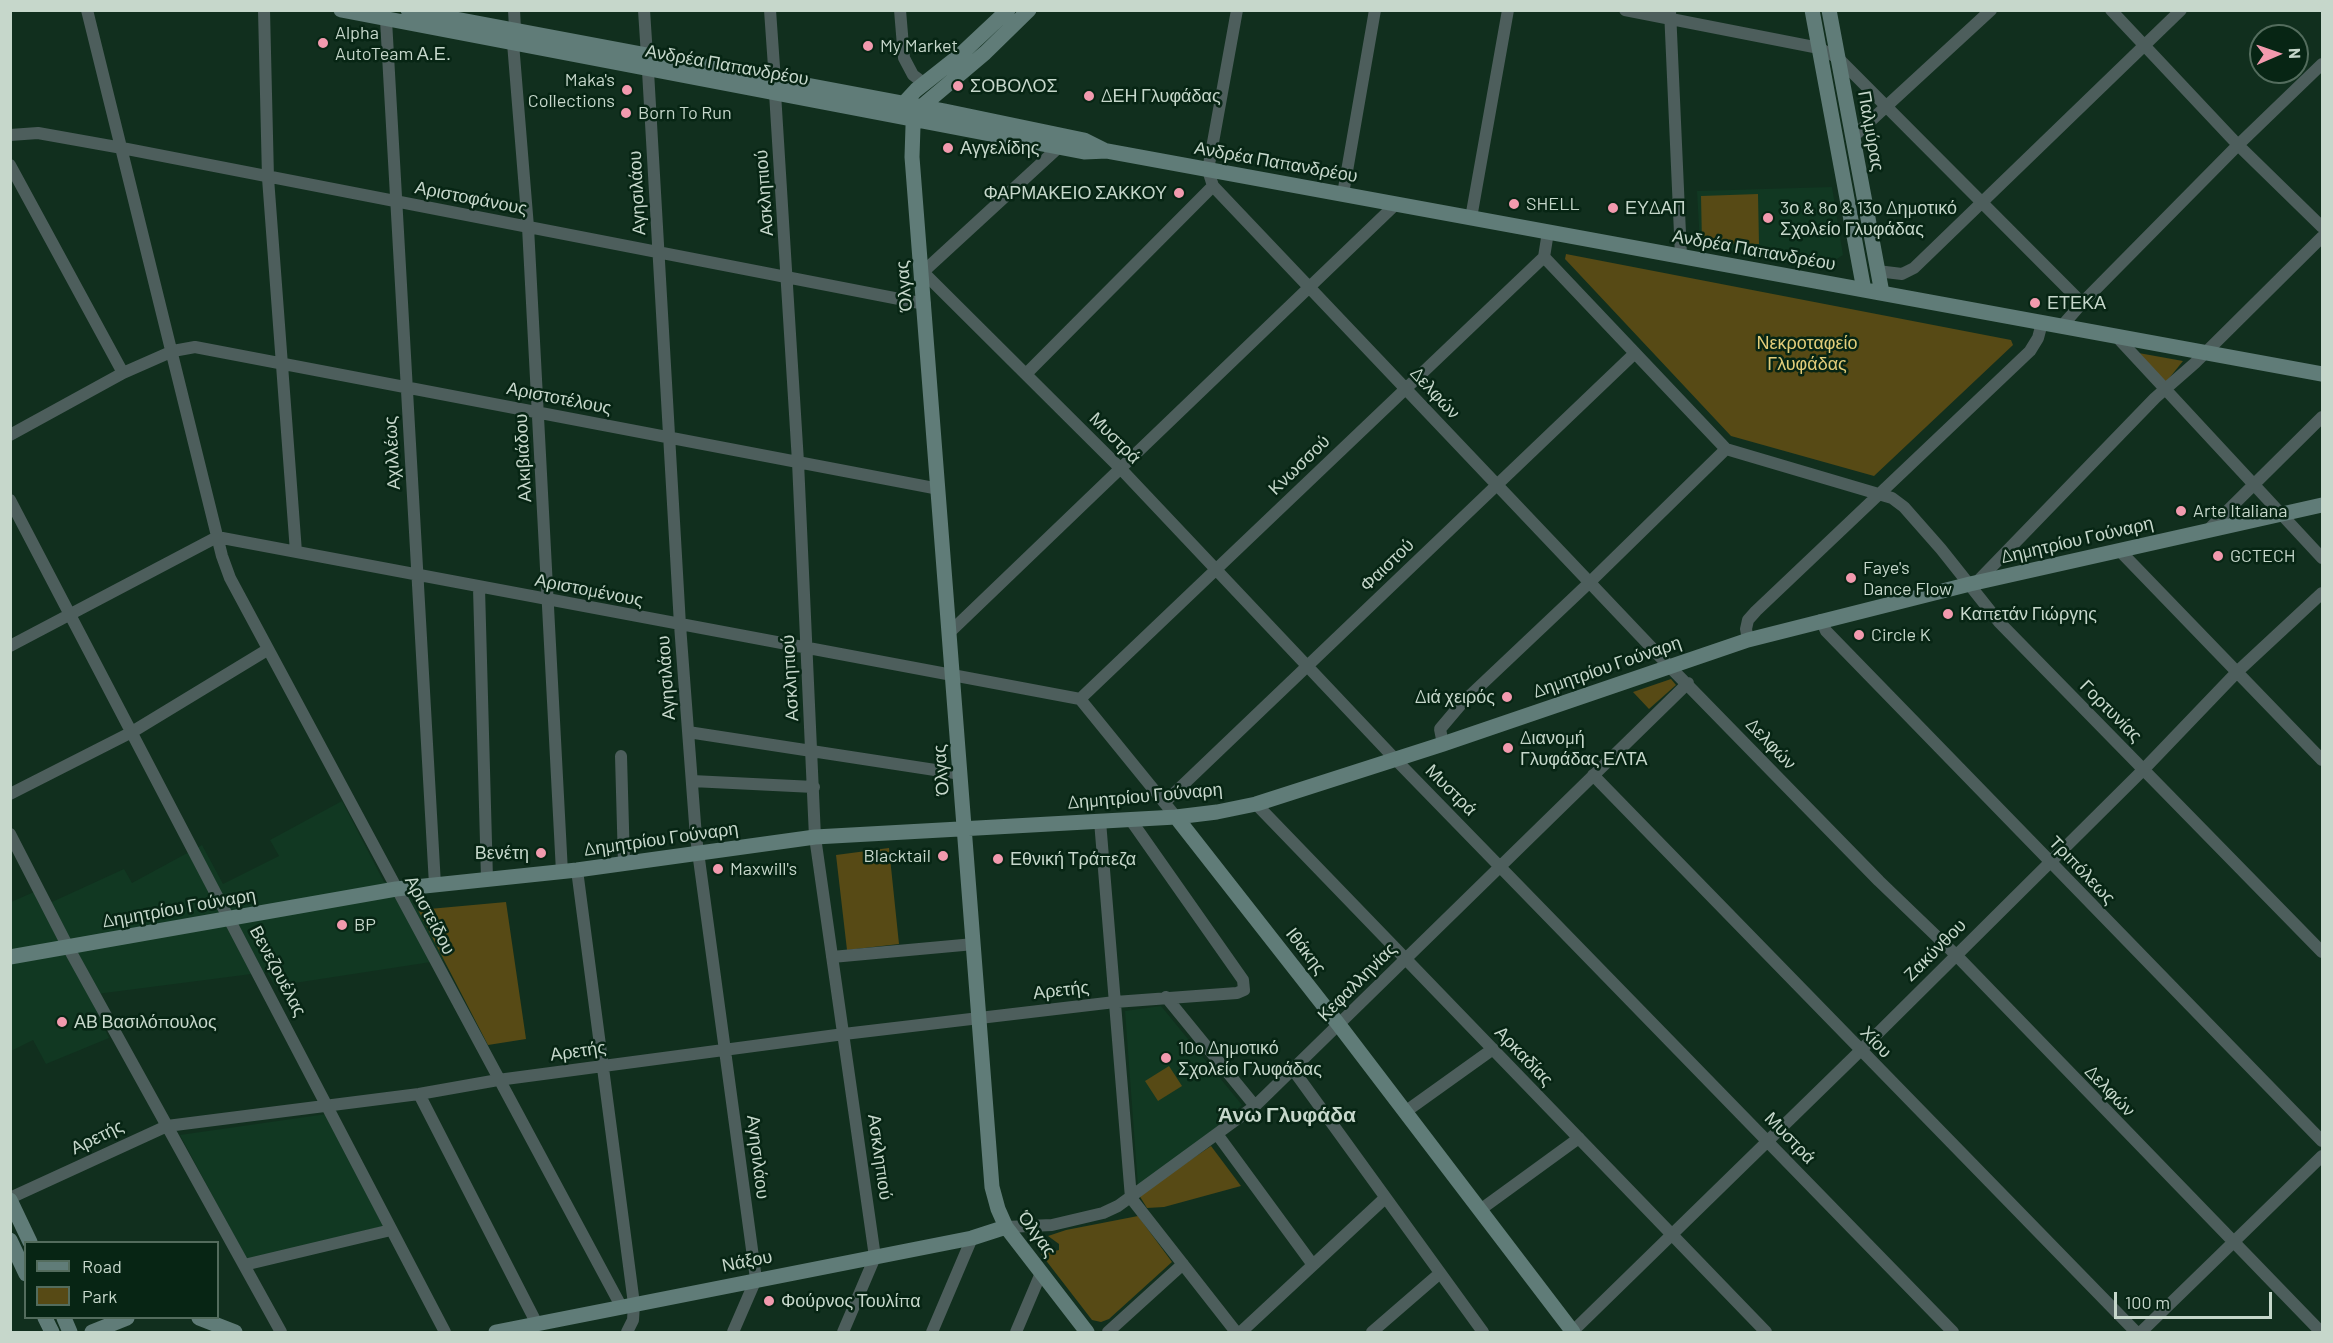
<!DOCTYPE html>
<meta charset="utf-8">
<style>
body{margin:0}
#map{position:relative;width:2333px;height:1343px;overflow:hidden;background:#112f1e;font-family:Barlow,sans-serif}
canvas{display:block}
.frame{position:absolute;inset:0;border:12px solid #c6d7cb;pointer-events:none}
.legend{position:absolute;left:24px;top:1241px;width:195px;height:78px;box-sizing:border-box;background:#072514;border:2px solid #536c5d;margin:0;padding:8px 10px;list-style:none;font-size:18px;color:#c6d7cb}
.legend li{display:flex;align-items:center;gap:12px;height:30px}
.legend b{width:30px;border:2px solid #536c5d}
.north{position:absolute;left:2249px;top:24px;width:60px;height:60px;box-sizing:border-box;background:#072514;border:2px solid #536c5d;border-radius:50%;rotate:88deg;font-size:16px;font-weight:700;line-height:24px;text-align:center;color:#c6d7cb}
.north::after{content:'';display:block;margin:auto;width:21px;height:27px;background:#f29aae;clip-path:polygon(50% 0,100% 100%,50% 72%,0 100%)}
.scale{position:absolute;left:2114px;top:1292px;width:158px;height:27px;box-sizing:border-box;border:3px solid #c6d7cb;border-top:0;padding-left:8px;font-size:18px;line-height:21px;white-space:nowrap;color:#c6d7cb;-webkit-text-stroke:4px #072514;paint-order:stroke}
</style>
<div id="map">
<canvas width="2333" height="1343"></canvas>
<div class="frame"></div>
<ul class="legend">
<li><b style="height:8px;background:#607c78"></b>Road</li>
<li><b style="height:16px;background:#574a15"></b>Park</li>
</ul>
<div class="north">N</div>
<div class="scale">100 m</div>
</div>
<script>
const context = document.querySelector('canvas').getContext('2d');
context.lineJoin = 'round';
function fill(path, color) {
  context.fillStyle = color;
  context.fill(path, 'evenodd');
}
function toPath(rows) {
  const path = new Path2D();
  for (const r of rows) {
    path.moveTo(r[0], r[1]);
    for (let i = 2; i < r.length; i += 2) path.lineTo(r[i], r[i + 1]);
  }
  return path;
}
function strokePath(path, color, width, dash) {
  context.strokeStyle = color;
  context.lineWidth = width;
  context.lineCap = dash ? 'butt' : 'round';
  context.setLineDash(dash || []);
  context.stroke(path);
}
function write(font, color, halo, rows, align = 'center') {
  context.font = font + ' Barlow,sans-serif';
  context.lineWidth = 5;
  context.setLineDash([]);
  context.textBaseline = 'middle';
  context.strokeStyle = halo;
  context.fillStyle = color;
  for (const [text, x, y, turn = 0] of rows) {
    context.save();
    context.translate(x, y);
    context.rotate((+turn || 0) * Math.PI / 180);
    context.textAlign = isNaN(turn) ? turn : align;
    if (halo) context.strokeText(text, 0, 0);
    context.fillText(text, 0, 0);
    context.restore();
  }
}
const built = toPath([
 [1832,187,1843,255,1822,268,1700,245,1697,191],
 [342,801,384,882,399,881,418,910,444,960,275,986,267,972,89,995,109,1038,46,1064,33,1040,11,1051,11,902,34,892,41,907,124,869,132,883,202,845,223,884,279,856,270,840],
 [1161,1006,1242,1105,1217,1128,1138,1186,1125,1011],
 [327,1114,383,1226,247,1260,180,1135]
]);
const green = toPath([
 [1758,194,1759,244,1702,243,1701,196],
 [1566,254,2011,340,2013,345,1874,476,1731,436,1565,259],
 [2133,352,2183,361,2162,387],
 [1671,679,1676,685,1649,709,1633,692],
 [889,848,899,944,847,950,836,855],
 [506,902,526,1039,488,1045,418,910],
 [1169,1066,1182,1086,1158,1101,1145,1081],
 [1211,1146,1241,1186,1164,1207,1147,1208,1139,1195],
 [1138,1216,1172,1262,1109,1319,1101,1322,1092,1320,1041,1254,1059,1250,1059,1244,1048,1236,1066,1230]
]);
const street = toPath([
 [87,10,222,556,230,578,621,1306],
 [264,10,268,178,296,552],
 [514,10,515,29],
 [644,10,647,56],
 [770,10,775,81],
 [900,10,904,58,913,75,925,84],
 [1237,10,1208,170,1213,186,1669,666,1879,881,1956,955,2321,1332],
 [1625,10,1819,48,1838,58,2082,303],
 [1670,10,1681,256],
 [2111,10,2238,145,2322,227],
 [386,20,435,885],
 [513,43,528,227,562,872],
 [648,71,680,625,696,837,756,1279,733,1332],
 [775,93,798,462,815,837,875,1257,843,1332],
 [10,135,38,133,122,148,925,304],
 [1853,137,1991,10],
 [1059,147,923,272,1121,469,1396,760,1953,1332],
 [10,165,123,373],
 [1343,194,1375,10],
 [1471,218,1508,10],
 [1548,232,1544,257,1726,449,1892,498,1904,507,1941,549,1999,622,2322,952],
 [1877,271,1902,274,1914,268,2181,10],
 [2062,326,2082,303,2238,145,2322,64],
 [2116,336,2322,558],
 [1026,374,1213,186],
 [10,435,123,373,173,351,195,347,939,489],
 [10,500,445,1332],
 [2209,529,2322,417],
 [217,537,1080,699,1176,817],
 [2119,550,2322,760],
 [1976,583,2155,398,2195,363,2322,237],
 [479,588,487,879],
 [1821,620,1826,631,2322,1141],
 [950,632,1396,204],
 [1748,640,1746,629,1748,620,1756,611,2030,351,2038,338,2042,323],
 [10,646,217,537],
 [1080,699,1544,257],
 [688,732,961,774],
 [1443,744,1440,729,1462,703,1590,582,1726,449],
 [621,756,624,863],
 [1593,775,2136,1332],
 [692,781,814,787],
 [10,794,132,732,267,650],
 [1165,802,1635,353],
 [1256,804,1766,1332],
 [1100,821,1131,1198,1236,1332],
 [10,834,68,947,281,1332],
 [577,870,634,1304,633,1320,627,1332],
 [832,957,974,944],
 [1166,997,1255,1106],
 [1294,1071,1483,1332],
 [419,1094,537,1324],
 [1405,1112,1493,1049],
 [1217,1134,1313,1265],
 [10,1198,167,1126,419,1094,498,1080,844,1034,1115,1002,1237,993,1244,990,1243,980,1130,819],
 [1480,1210,1579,1138],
 [1006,1227,1052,1225,1103,1213,1118,1206,1255,1106,1688,683],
 [244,1265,391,1230],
 [932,1332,972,1238],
 [1016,1332,1041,1273],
 [1108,1332,1183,1264],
 [1241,1332,1384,1199],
 [1372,1332,1439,1274],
 [1572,1332,1860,1051,2144,769,2237,672,2322,593],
 [2141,1332,2322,1156]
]);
const secondary = toPath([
 [341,10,1084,152,1107,151,2322,374],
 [408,10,945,111,1084,140,1104,150],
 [1029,10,985,53,921,107,913,126,912,157,992,1187,998,1209,1006,1227,1087,1332],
 [1812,10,1864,290],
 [1829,10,1882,293],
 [902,110,903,104,916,90,959,56,1008,10],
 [1176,817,1339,1025,1573,1332],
 [10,957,396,889,577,870,815,837,1176,817,1217,812,1256,804,1443,744,1748,640,1970,584,2322,505],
 [10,1200,30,1242],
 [10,1240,26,1274],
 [45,1318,52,1332],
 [64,1318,70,1332],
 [199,1318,235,1332],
 [92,1332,127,1318],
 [496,1332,972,1238,1006,1227]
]);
const markers = [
 [323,43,6,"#f29aae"],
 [868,46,6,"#f29aae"],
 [958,86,6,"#f29aae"],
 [627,90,6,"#f29aae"],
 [1089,96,6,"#f29aae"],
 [626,113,6,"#f29aae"],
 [948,148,6,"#f29aae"],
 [1179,193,6,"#f29aae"],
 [1514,204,6,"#f29aae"],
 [1613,208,6,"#f29aae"],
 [1768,218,6,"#f29aae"],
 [2035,303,6,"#f29aae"],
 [2181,511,6,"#f29aae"],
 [2218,556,6,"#f29aae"],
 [1851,578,6,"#f29aae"],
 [1948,614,6,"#f29aae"],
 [1859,635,6,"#f29aae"],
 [1507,697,6,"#f29aae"],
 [1508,748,6,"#f29aae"],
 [541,853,6,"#f29aae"],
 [943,856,6,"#f29aae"],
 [998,859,6,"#f29aae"],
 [718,869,6,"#f29aae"],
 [342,925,6,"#f29aae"],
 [62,1022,6,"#f29aae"],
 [1166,1058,6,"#f29aae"],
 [769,1301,6,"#f29aae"]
];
const poiNames = [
 ["Alpha",335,33],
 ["AutoTeam Α.Ε.",335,54],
 ["My Market",880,46],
 ["Maka's",615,80,"right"],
 ["Collections",615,101,"right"],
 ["ΣΟΒΟΛΟΣ",970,86],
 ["ΔΕΗ Γλυφάδας",1101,96],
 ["Born To Run",638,113],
 ["Αγγελίδης",960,148],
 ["ΦΑΡΜΑΚΕΙΟ ΣΑΚΚΟΥ",1167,193,"right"],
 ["SHELL",1526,204],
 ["ΕΥΔΑΠ",1625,208],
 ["3ο & 8ο & 13ο Δημοτικό",1780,208],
 ["Σχολείο Γλυφάδας",1780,229],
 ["ΕΤΕΚΑ",2047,303],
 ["Arte Italiana",2193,511],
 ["GCTECH",2230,556],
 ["Faye's",1863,568],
 ["Dance Flow",1863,589],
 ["Καπετάν Γιώργης",1960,614],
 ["Circle K",1871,635],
 ["Διά χειρός",1495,697,"right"],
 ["Διανομή",1520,738],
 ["Γλυφάδας ΕΛΤΑ",1520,759],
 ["Βενέτη",529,853,"right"],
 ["Blacktail",931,856,"right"],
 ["Εθνική Τράπεζα",1010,859],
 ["Maxwill's",730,869],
 ["BP",354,925],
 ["ΑΒ Βασιλόπουλος",74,1022],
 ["10o Δημοτικό",1178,1048],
 ["Σχολείο Γλυφάδας",1178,1069],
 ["Φούρνος Τουλίπα",781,1301]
];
const streetNames = [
 ["Ανδρέα Παπανδρέου",727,65,10],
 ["Παλμύρας",1871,131,80],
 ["Ανδρέα Παπανδρέου",1276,162,10],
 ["Αγησιλάου",637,193,-93],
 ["Ασκληπιού",764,193,-94],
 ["Αριστοφάνους",471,198,11],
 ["Ανδρέα Παπανδρέου",1754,250,10],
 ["Όλγας",904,286,-95],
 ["Δελφών",1435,393,47],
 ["Αριστοτέλους",559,398,11],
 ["Μυστρά",1115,438,45],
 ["Αχιλλέως",392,453,-93],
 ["Αλκιβιάδου",523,458,-93],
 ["Κνωσσού",1299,465,-44],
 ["Δημητρίου Γούναρη",2077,540,-13],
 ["Φαιστού",1387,565,-44],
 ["Αριστομένους",589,590,11],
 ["Δημητρίου Γούναρη",1607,667,-19],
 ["Αγησιλάου",666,678,-94],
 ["Ασκληπιού",790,678,-93],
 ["Γορτυνίας",2111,711,45],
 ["Δελφών",1771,744,46],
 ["Όλγας",941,770,-94],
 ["Μυστρά",1451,790,45],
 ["Δημητρίου Γούναρη",1145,796,-5],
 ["Δημητρίου Γούναρη",661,839,-8],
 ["Τριπόλεως",2082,870,46],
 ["Δημητρίου Γούναρη",179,908,-10],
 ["Αριστείδου",430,915,62],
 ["Ζακύνθου",1935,950,-45],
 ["Ιθάκης",1306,951,52],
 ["Βενεζουέλας",278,971,62],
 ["Κεφαλληνίας",1357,982,-45],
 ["Αρετής",1061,990,-6],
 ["Χίου",1876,1042,46],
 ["Αρετής",578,1051,-8],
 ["Αρκαδίας",1524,1056,46],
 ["Δελφών",2110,1091,46],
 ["Αρετής",97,1137,-26],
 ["Μυστρά",1790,1138,46],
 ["Αγησιλάου",758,1157,83],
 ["Ασκληπιού",880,1157,82],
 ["Όλγας",1037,1234,54],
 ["Νάξου",747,1261,-11]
];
const parkNames = [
 ["Νεκροταφείο",1807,343],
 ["Γλυφάδας",1807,364]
];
const quarterNames = [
 ["Άνω Γλυφάδα",1287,1115]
];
fill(built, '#113822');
fill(green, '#574a15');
strokePath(street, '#4d5e5c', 12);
strokePath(secondary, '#607c78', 15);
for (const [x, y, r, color] of markers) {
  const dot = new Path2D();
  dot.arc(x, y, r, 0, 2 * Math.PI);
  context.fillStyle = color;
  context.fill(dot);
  strokePath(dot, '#072514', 2);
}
write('18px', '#c6d7cb', '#072514', poiNames, 'left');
write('18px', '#c6d7cb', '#072514', streetNames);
write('18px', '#e2cd7a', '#072514', parkNames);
write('bold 21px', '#c6d7cb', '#072514', quarterNames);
</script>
